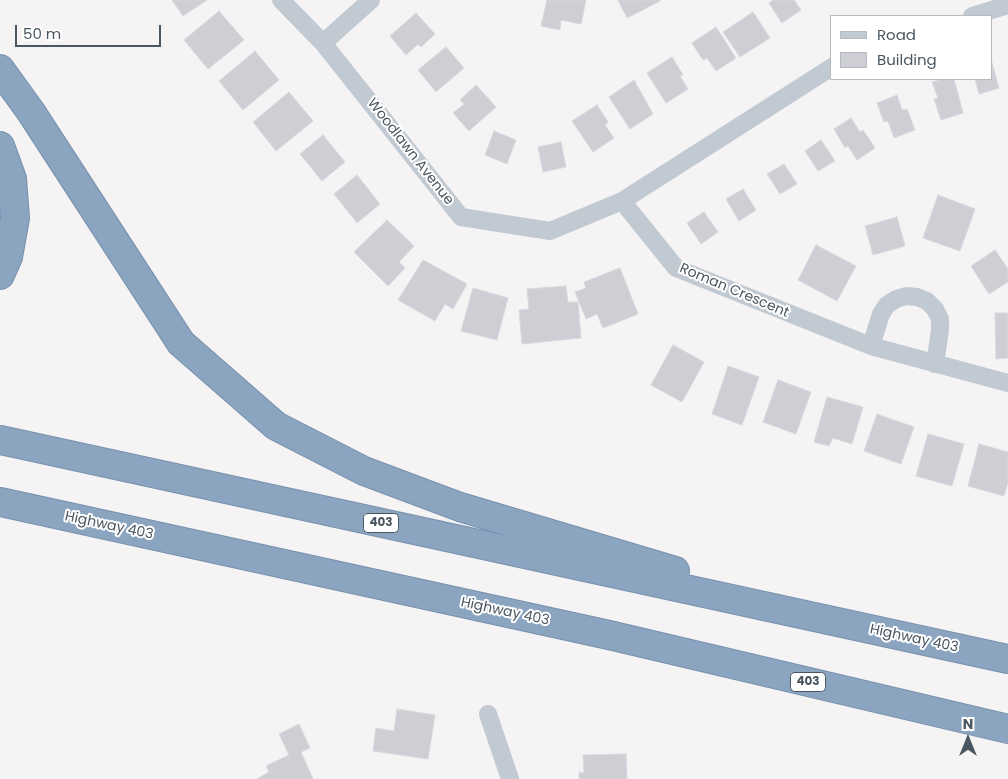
<!DOCTYPE html>
<style>
body{margin:0}
#map{position:relative;width:1008px;height:779px;overflow:hidden;background:#f5f3f3;font-family:Poppins,sans-serif}
canvas{display:block}
.legend{position:absolute;left:830px;top:15px;width:162px;height:65px;box-sizing:border-box;background:#fff;border:1px solid #b7bbc0;margin:0;padding:6px 9px;list-style:none;font-size:15px;color:#4a5661}
.legend li{display:flex;align-items:center;gap:10px;height:25px}
.legend b{width:25px;border:1px solid #b7bbc0}
.north{position:absolute;left:943px;top:714px;width:50px;height:50px;-webkit-text-stroke:4px #fff;paint-order:stroke;rotate:0deg;font-size:14px;font-weight:700;line-height:20px;text-align:center;color:#4a5661}
.north::after{content:'';display:block;margin:auto;width:18px;height:22px;background:#4a5661;clip-path:polygon(50% 0,100% 100%,50% 72%,0 100%)}
.scale{position:absolute;left:15px;top:25px;width:146px;height:22px;box-sizing:border-box;border:2px solid #4a5661;border-top:0;padding-left:6px;font-size:15px;line-height:18px;white-space:nowrap;color:#4a5661;-webkit-text-stroke:4px #fff;paint-order:stroke}
</style>
<div id="map">
<canvas width="1008" height="779"></canvas>
<ul class="legend">
<li><b style="height:6px;background:#c1cad2"></b>Road</li>
<li><b style="height:14px;background:#cdcfd5"></b>Building</li>
</ul>
<div class="north">N</div>
<div class="scale">50 m</div>
</div>
<script>
const context = document.querySelector('canvas').getContext('2d');
context.lineJoin = 'round';
function fill(path, color) {
  context.fillStyle = color;
  context.fill(path, 'evenodd');
}
function toPath(rows) {
  const path = new Path2D();
  for (const r of rows) {
    path.moveTo(r[0], r[1]);
    for (let i = 2; i < r.length; i += 2) path.lineTo(r[i], r[i + 1]);
  }
  return path;
}
function strokePath(path, color, width, dash) {
  context.strokeStyle = color;
  context.lineWidth = width;
  context.lineCap = dash ? 'butt' : 'round';
  context.setLineDash(dash || []);
  context.stroke(path);
}
function write(font, color, halo, rows, align = 'center') {
  context.font = font + ' Poppins,sans-serif';
  context.lineWidth = 4;
  context.setLineDash([]);
  context.textBaseline = 'middle';
  context.strokeStyle = halo;
  context.fillStyle = color;
  for (const [text, x, y, turn = 0] of rows) {
    context.save();
    context.translate(x, y);
    context.rotate((+turn || 0) * Math.PI / 180);
    context.textAlign = isNaN(turn) ? turn : align;
    if (halo) context.strokeText(text, 0, 0);
    context.fillText(text, 0, 0);
    context.restore();
  }
}
const building = toPath([
 [172,0,207,0,183,16,172,0],
 [547,0,586,0,581,24,561,20,560,30,541,26,547,0],
 [618,0,660,0,660,1,627,18,618,0],
 [773,0,794,0,801,10,782,23,769,3,773,0],
 [219,11,244,40,208,69,184,40,219,11],
 [753,12,770,38,740,57,723,32,753,12],
 [416,13,435,34,421,47,418,44,406,55,390,36,416,13],
 [716,27,736,58,716,71,707,58,703,60,692,43,716,27],
 [446,47,464,68,436,92,418,70,446,47],
 [255,51,279,80,243,110,219,81,255,51],
 [672,57,683,75,680,76,688,89,666,103,647,73,672,57],
 [992,63,999,88,979,94,975,79,992,79,992,63],
 [943,79,954,79,963,113,941,120,934,99,938,98,932,82,943,79],
 [634,80,653,114,630,129,609,97,634,80],
 [476,85,496,107,469,131,453,113,464,104,460,100,476,85],
 [289,92,313,121,276,151,253,122,289,92],
 [897,95,902,110,907,109,915,130,894,138,888,121,884,122,877,103,897,95],
 [597,105,608,122,605,125,614,138,593,152,572,121,597,105],
 [851,118,860,132,863,130,875,148,857,160,848,146,845,148,834,129,851,118],
 [494,131,516,140,507,164,485,155,494,131],
 [323,135,345,162,322,181,300,154,323,135],
 [821,140,835,161,818,171,805,151,821,140],
 [561,142,566,167,543,172,538,147,561,142],
 [784,164,797,184,780,194,767,174,784,164],
 [357,175,380,204,357,223,334,194,357,175],
 [743,189,756,210,739,221,726,199,743,189],
 [938,195,975,209,960,251,923,238,938,195],
 [704,212,718,232,701,244,687,223,704,212],
 [897,217,905,246,873,255,865,226,897,217],
 [387,220,414,246,399,262,405,268,388,286,354,252,387,220],
 [816,245,856,266,837,301,798,280,816,245],
 [995,250,1008,269,1008,282,989,294,971,266,995,250],
 [423,260,467,284,453,309,445,304,435,321,398,300,423,260],
 [620,268,638,314,603,328,597,314,586,319,575,292,586,288,584,282,620,268],
 [566,286,568,302,578,302,581,338,522,344,519,310,529,309,527,289,566,286],
 [473,288,508,298,497,340,461,331,473,288],
 [995,313,1008,313,1008,358,996,359,995,313],
 [673,345,704,362,682,402,651,385,673,345],
 [728,366,759,377,742,425,712,414,728,366],
 [778,380,811,392,796,434,763,422,778,380],
 [827,397,863,407,852,444,833,438,829,446,814,442,827,397],
 [877,414,914,427,901,464,864,451,877,414],
 [928,434,964,444,952,486,916,476,928,434],
 [979,444,1008,452,1008,482,1004,496,968,486,979,444],
 [397,709,435,715,428,759,373,751,376,728,394,731,397,709],
 [299,724,310,748,301,752,313,779,257,779,269,772,266,766,289,755,279,734,299,724],
 [626,754,627,779,579,779,579,772,584,773,583,755,626,754]
]);
const minor = toPath([
 [281,0,323,43,461,217,550,231,622,201,832,67],
 [972,16,1008,5],
 [323,43,371,0],
 [622,201,676,268,871,346,1008,383],
 [871,346,881,314,887,305,896,299,906,296,917,297,927,301,935,309,940,319,940,330,935,364],
 [488,714,510,779]
]);
const motorway = toPath([
 [0,69,31,112,181,343,276,426,364,471,460,507,675,571],
 [0,146,12,179,15,218,8,257,0,275],
 [0,440,1008,659],
 [0,502,609,635,1008,729]
]);
const shields = [
 [381,523,35],
 [808,682,35]
];
const shieldNames = [
 ["403",381,523],
 ["403",808,682]
];
const streetNames = [
 ["Woodlawn Avenue",410,152,52],
 ["Roman Crescent",734,291,23],
 ["Highway 403",109,526,12],
 ["Highway 403",505,612,12],
 ["Highway 403",914,639,12]
];
fill(building, '#cdcfd5');
strokePath(building, '#d7d9de', 1);
strokePath(motorway, '#7690ad', 30);
strokePath(minor, '#c1cad2', 18);
strokePath(motorway, '#8ba5c1', 28);
for (const [x, y, w] of shields) {
  const box = new Path2D();
  box.roundRect(x - w / 2, y - 9.5, w, 19, 4);
  context.fillStyle = '#fff';
  context.fill(box);
  strokePath(box, '#4a5661', 1);
}
write('bold 12px', '#4a5661', null, shieldNames);
write('14px', '#4a5661', '#fff', streetNames);
</script>
